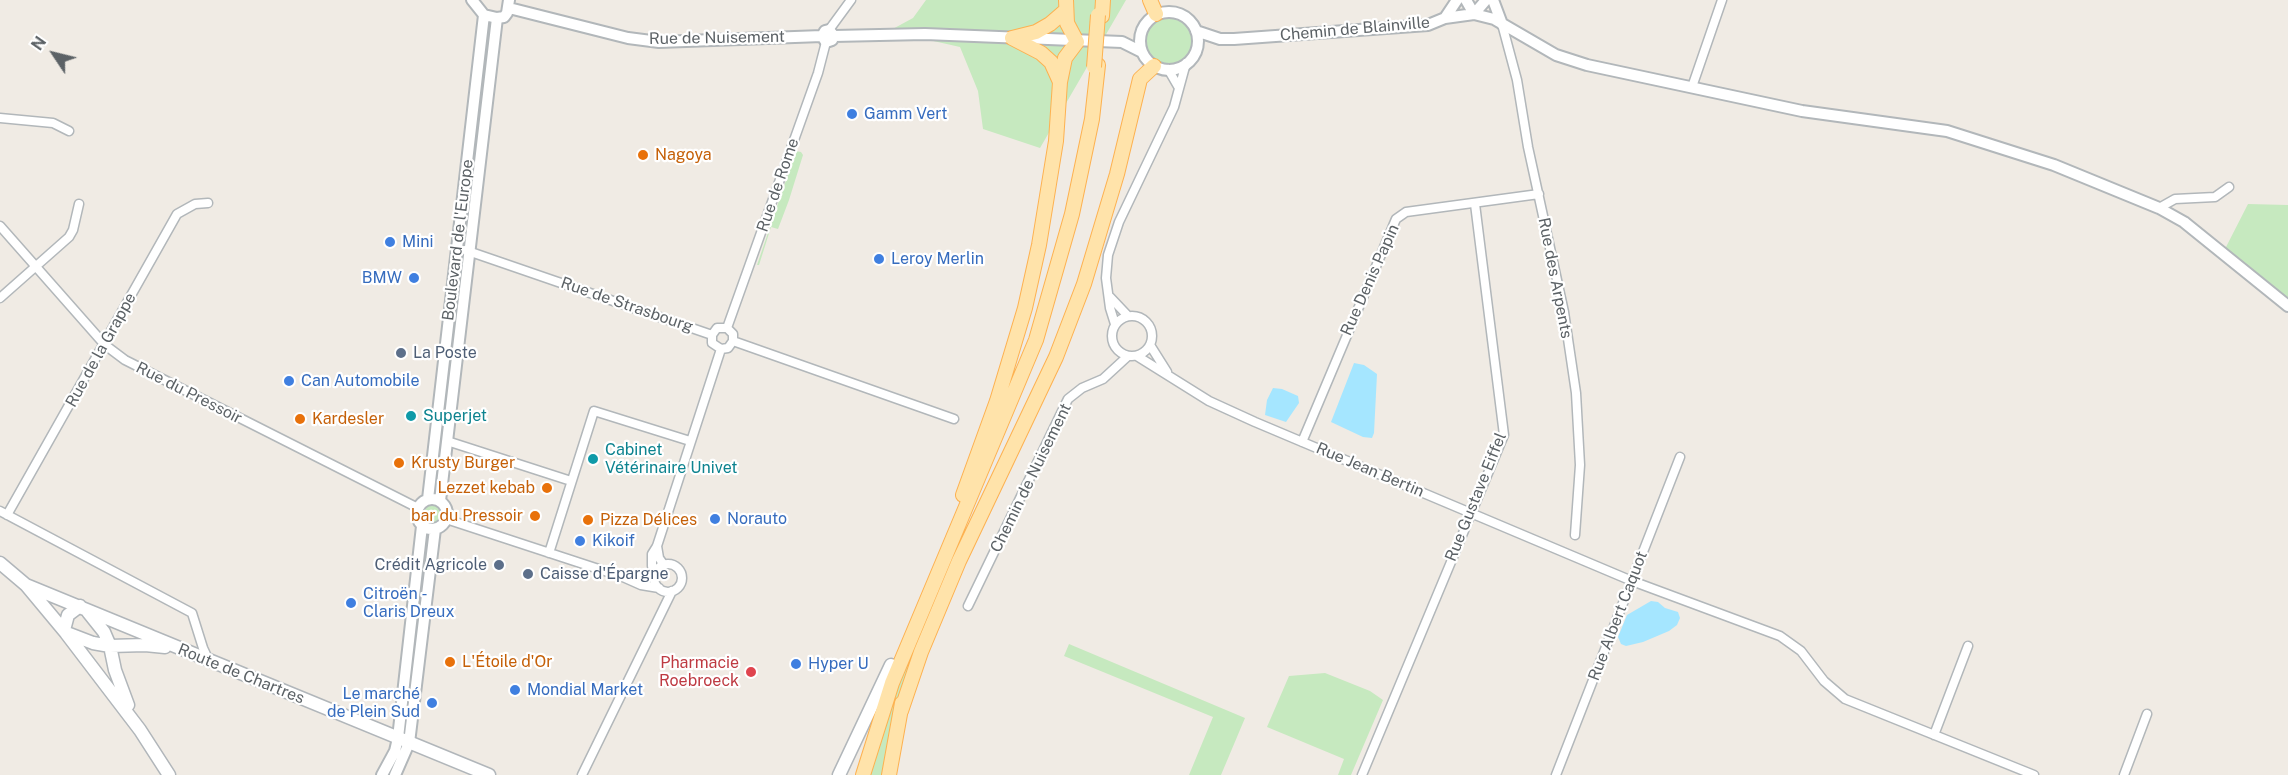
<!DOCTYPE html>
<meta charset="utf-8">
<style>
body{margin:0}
#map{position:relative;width:2288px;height:775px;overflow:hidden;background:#f0ebe4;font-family:"Public Sans",sans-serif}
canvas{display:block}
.north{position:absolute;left:24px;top:24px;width:60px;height:60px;-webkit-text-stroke:4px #fff;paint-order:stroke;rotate:305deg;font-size:16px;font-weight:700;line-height:24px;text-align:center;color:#5c6266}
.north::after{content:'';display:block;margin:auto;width:21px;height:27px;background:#5c6266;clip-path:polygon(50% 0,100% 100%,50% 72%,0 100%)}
</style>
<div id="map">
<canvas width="2288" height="775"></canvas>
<div class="north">N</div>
</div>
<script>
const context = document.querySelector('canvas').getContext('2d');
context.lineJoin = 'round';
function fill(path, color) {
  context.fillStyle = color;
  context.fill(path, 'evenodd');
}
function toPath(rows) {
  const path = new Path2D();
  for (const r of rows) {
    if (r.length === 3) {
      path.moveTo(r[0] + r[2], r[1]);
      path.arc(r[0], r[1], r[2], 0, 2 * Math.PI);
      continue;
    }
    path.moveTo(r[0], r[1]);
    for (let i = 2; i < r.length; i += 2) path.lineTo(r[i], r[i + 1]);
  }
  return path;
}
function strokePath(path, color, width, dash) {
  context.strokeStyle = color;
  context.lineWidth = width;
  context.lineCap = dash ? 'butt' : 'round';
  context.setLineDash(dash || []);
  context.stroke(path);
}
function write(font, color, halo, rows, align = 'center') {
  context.font = font + ' "Public Sans",sans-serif';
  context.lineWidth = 4.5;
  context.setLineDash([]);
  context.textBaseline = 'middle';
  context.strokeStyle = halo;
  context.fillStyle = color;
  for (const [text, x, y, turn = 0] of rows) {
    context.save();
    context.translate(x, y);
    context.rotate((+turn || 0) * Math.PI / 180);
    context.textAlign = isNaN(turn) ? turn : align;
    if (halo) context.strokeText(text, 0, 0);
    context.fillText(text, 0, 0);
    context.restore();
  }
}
const green = toPath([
 [926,0,1126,0,1040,148,983,129,978,91,960,47,889,31,913,18],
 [1168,40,25],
 [796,151,801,152,803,155,789,200,778,229,771,227,759,265,757,265],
 [2248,204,2288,205,2288,301,2225,249],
 [431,514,12],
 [936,592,938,592,913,656,886,775,868,775,888,711],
 [1069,644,1245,718,1221,775,1189,775,1213,717,1064,656],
 [1325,673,1370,691,1383,700,1351,775,1338,775,1344,759,1267,727,1289,676]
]);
const water = toPath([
 [1354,363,1364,365,1377,374,1374,433,1372,438,1363,437,1331,422],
 [1273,388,1282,389,1298,396,1299,403,1286,422,1265,415,1267,400],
 [1651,601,1658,602,1665,608,1678,612,1680,618,1677,625,1669,631,1643,642,1626,646,1621,644,1618,637,1627,615]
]);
const minor = toPath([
 [1502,24,1517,80,1528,147,1564,312,1576,393,1580,465,1575,535],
 [829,30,851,0],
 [1168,69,1179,88],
 [1692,87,1722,0],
 [0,118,53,123,69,131],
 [2159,208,2175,199,2215,197,2229,187],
 [0,226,105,345,125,360,418,508],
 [465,250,712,335],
 [1110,297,1128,316],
 [0,298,69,237,73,230,79,204],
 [1132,336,20],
 [1115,324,1110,308,1106,278,1108,255,1119,222,1174,107,1186,63],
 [727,328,818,73,826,42],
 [712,335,712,343,721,349,728,348,733,341],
 [712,335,717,328,727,328,733,334,733,341],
 [733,341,954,419],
 [1150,345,1167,372],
 [1137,356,1209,401,1255,422,1632,581,1780,636,1801,651,1824,681,1845,699,2034,775],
 [447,441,571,481],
 [1302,442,1396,219,1406,212,1539,194],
 [0,511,192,613,203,648,209,661],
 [7,515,177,214,195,204,208,203],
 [446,519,623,577,641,585,659,588],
 [657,546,659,558,664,565],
 [549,553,594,411,690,441],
 [668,578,14],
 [656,572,652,566,652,554,657,546,721,349],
 [626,577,655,575],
 [968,606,1068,399,1082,388,1103,379,1128,356],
 [1934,735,1968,646],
 [582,775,672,591],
 [1362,775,1504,435,1475,204],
 [1556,775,1680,457],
 [2124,775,2147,714]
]);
const tertiary = toPath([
 [472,0,484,15,497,18,504,17,507,13,509,0],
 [1466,0,1474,14,1486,0],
 [1493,0,1502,24],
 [509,8,628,38,659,42,822,36],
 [1169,41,29],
 [1445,18,1457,0],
 [1196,31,1220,39,1234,39,1428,25,1445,18,1474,14,1494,19,1556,55,1587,65,1802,111,1947,131,2054,165,2159,208,2184,222,2288,306],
 [834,36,832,40,826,42,822,36,825,31,829,30,834,36,925,34,1122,42,1142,52],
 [432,514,15],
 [428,499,484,15],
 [440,501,497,18],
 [382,775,395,751,398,738,422,526],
 [395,775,409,743,435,529]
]);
const secondary = toPath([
 [0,563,26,585,66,633,140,730,169,775],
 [26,585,489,775],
 [88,612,104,632,110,646,115,670,128,705],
 [64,630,68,615,80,606],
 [67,633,93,643,110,646,145,645,165,647],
 [839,775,891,665]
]);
const primary = toPath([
 [1150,0,1156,14],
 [1102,16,1103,0],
 [1012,38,1041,53,1051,62,1060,82],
 [1012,38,1036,32,1050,24,1065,11],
 [963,495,997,401,1025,308,1039,245,1056,141,1060,82,1065,58,1077,42,1067,23,1066,0],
 [901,711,921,652,959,561,1056,357,1084,284,1117,174,1140,79,1154,66],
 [863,775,892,683,1036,340,1072,214,1092,119,1098,65],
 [889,775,902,703]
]);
const primaryBridge = toPath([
 [1094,67,1098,15]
]);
const markers = [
 [852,114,6,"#3f7fe0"],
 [643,155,6,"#e8710a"],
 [390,242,6,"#3f7fe0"],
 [879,259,6,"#3f7fe0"],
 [414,278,6,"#3f7fe0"],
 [401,353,6,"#5c6f8a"],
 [289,381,6,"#3f7fe0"],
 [411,416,6,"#0f9aa8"],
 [300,419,6,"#e8710a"],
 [593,459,6,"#0f9aa8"],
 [399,463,6,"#e8710a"],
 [547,488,6,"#e8710a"],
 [535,516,6,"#e8710a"],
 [715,519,6,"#3f7fe0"],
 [588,520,6,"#e8710a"],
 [580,541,6,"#3f7fe0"],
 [499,565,6,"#5c6f8a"],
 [528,574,6,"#5c6f8a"],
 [351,603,6,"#3f7fe0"],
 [450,662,6,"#e8710a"],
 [796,664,6,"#3f7fe0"],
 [751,672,6,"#e0444e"],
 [515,690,6,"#3f7fe0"],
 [432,703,6,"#3f7fe0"]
];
const streetNames = [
 ["Chemin de Blainville",1355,29,-5],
 ["Rue de Nuisement",717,38,-1],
 ["Rue de Rome",778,185,-71],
 ["Boulevard de l'Europe",458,240,-83],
 ["Rue des Arpents",1555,278,79],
 ["Rue Denis Papin",1370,280,-66],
 ["Rue de Strasbourg",627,305,19],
 ["Rue de la Grappe",101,350,-61],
 ["Rue du Pressoir",189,393,27],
 ["Rue Jean Bertin",1370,470,23],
 ["Chemin de Nuisement",1031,478,-64],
 ["Rue Gustave Eiffel",1476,497,-68],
 ["Rue Albert Caquot",1618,616,-69],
 ["Route de Chartres",241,674,22]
];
const shopNames = [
 ["Gamm Vert",864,114],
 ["Mini",402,242],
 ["Leroy Merlin",891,259],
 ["BMW",402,278,"right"],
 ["Can Automobile",301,381],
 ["Norauto",727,519],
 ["Kikoif",592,541],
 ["Citroën -",363,594],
 ["Claris Dreux",363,612],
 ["Hyper U",808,664],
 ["Mondial Market",527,690],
 ["Le marché",420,694,"right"],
 ["de Plein Sud",420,712,"right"]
];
const foodNames = [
 ["Nagoya",655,155],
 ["Kardesler",312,419],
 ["Krusty Burger",411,463],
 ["Lezzet kebab",535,488,"right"],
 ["bar du Pressoir",523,516,"right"],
 ["Pizza Délices",600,520],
 ["L'Étoile d'Or",462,662]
];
const serviceNames = [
 ["La Poste",413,353],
 ["Crédit Agricole",487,565,"right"],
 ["Caisse d'Épargne",540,574]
];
const cultureNames = [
 ["Superjet",423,416],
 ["Cabinet",605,450],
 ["Vétérinaire Univet",605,468]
];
const healthNames = [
 ["Pharmacie",739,663],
 ["Roebroeck",739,681]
];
fill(green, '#c6e9bf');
fill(water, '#a5e6ff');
strokePath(minor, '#b2b7ba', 11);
strokePath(tertiary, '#b2b7ba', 14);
strokePath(secondary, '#b1b6ba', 15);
strokePath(primary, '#fdb150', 16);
strokePath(minor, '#fff', 8);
strokePath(tertiary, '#fff', 10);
strokePath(secondary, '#fff', 12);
strokePath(primary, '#ffe3aa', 14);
strokePath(primaryBridge, '#fdb150', 16, []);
strokePath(primaryBridge, '#ffe3aa', 14);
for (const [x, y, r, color] of markers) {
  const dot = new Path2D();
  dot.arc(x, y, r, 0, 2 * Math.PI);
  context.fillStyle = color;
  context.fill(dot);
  strokePath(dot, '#fff', 2);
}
write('16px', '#5c6266', '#fff', streetNames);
write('16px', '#366cbe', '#fff', shopNames, 'left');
write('16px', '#c56008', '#fff', foodNames, 'left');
write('16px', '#4e5e75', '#fff', serviceNames, 'left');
write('16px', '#0d838f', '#fff', cultureNames, 'left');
write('16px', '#be3a42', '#fff', healthNames, 'right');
</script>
